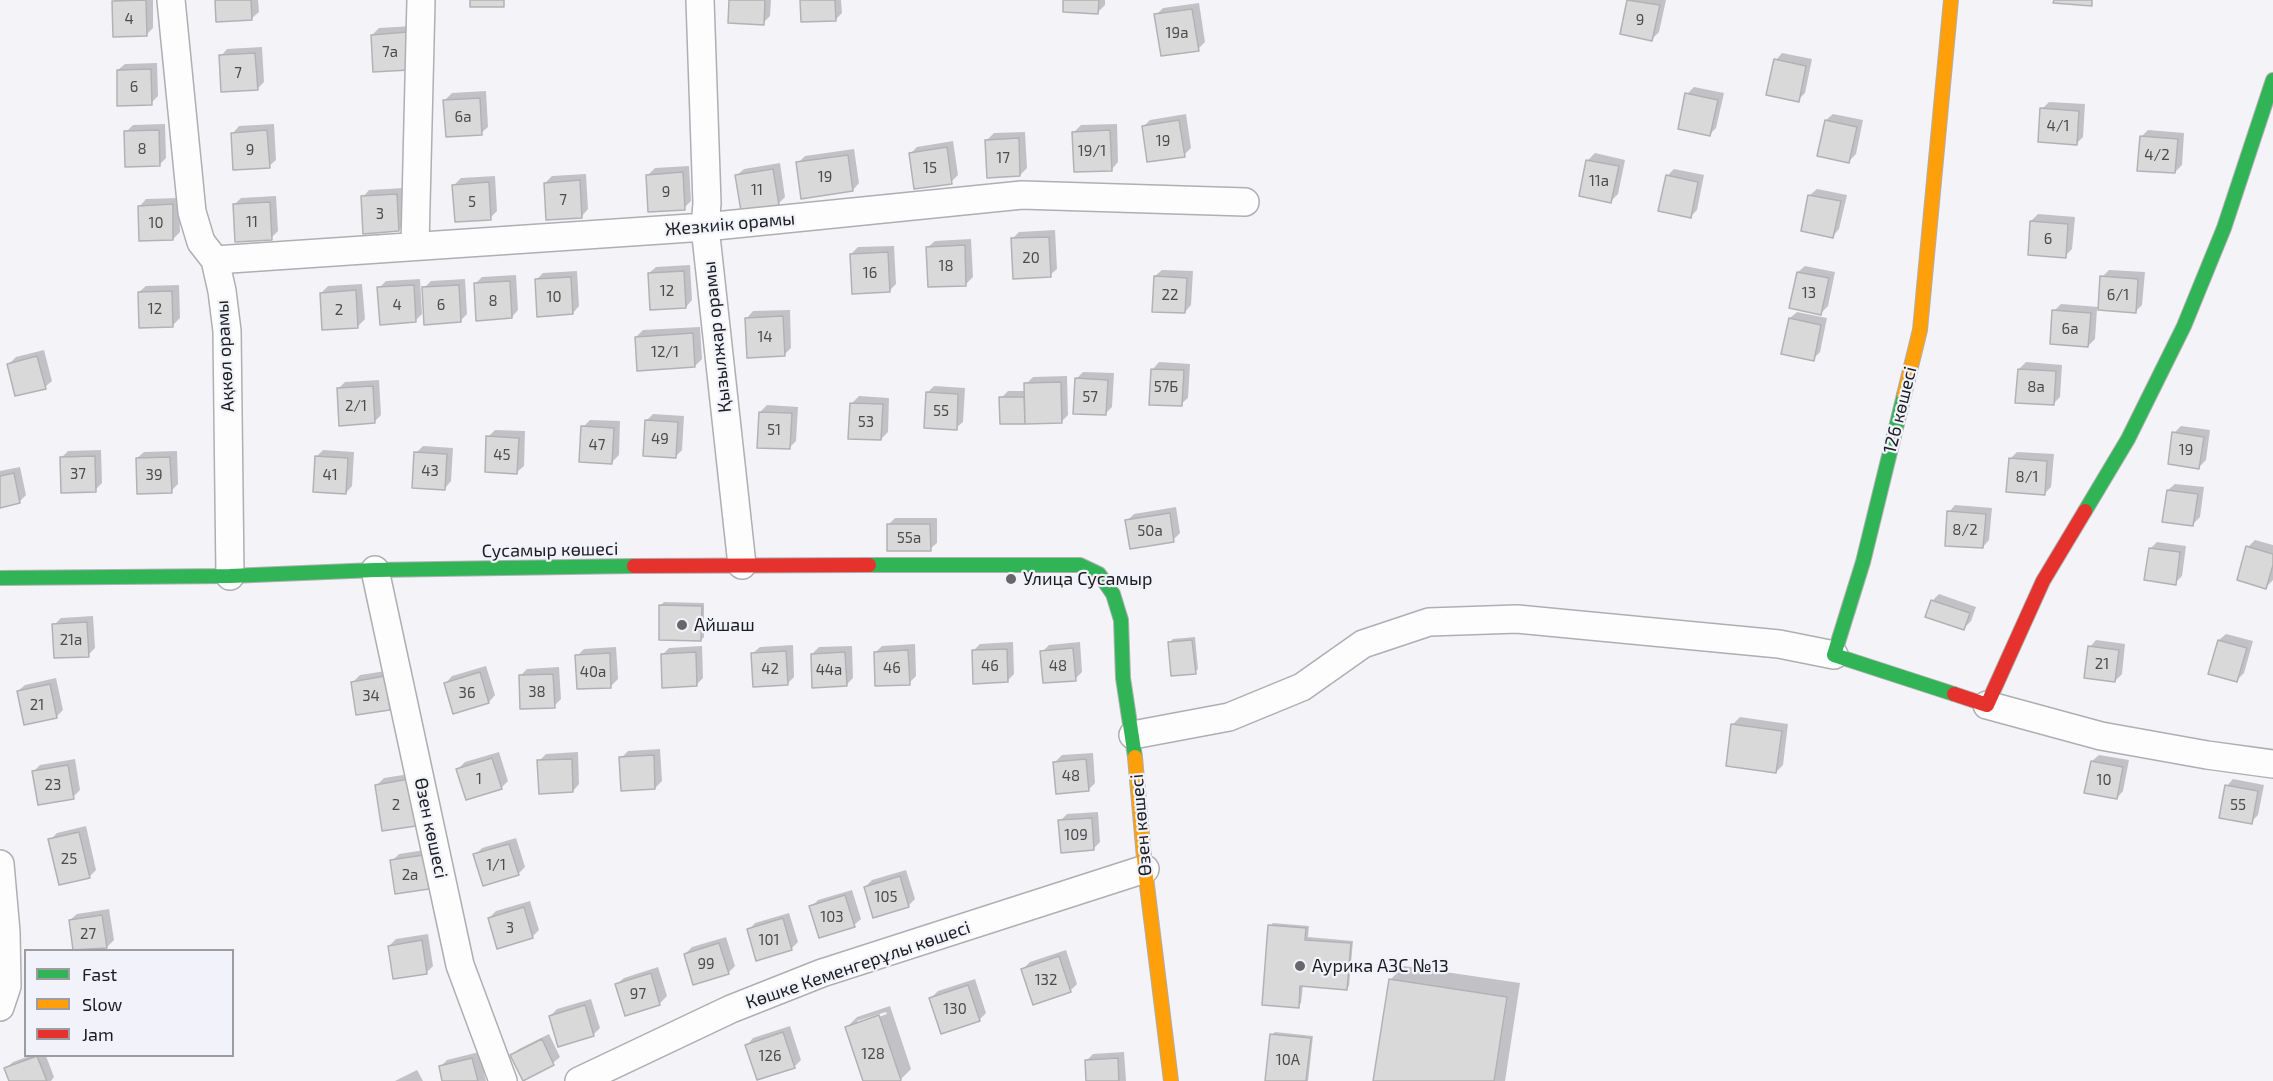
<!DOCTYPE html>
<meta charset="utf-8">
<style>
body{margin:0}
#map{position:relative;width:2273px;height:1081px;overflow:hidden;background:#f3f3f8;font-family:"Exo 2",sans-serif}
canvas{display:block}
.legend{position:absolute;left:24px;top:949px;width:210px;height:108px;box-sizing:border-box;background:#f1f2fa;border:2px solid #9c9ca2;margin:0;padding:8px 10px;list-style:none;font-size:18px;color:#1c1c1f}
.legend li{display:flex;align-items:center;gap:12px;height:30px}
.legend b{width:30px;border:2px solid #9c9ca2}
</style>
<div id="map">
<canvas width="2273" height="1081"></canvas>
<ul class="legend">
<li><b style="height:8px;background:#30b455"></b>Fast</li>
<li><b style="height:8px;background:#ff9f0a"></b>Slow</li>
<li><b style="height:8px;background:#e5322d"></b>Jam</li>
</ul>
</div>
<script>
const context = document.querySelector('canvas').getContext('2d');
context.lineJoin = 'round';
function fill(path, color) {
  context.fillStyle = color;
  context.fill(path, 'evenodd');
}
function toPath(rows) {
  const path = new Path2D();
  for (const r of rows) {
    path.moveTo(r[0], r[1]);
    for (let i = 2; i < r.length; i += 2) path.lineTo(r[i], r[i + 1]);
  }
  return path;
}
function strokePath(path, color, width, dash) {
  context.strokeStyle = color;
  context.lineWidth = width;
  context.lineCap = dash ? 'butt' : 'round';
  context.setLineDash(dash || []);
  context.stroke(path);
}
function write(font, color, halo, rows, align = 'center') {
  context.font = font + ' "Exo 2",sans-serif';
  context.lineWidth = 4.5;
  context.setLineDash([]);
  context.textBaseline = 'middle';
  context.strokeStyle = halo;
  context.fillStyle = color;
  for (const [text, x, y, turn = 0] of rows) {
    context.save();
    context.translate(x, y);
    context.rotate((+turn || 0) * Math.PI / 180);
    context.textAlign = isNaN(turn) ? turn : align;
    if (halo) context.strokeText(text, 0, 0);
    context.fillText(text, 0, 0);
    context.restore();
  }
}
const shadow = toPath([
 [115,0,153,0,153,28,147,34,113,2],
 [216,0,258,0,259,12,252,18],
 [731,0,771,0,770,16,763,23],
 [802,0,841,0,842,13,835,20],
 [1065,0,1105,0,1105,5,1098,12],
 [1629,0,1666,0,1659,32,1652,39,1622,33],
 [1199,3,1205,42,1198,49,1156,15,1163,8],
 [413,26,415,62,372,35,379,28],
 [262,47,264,82,257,89,221,56,227,49],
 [1782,53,1812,59,1805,93,1798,100,1776,60],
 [157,63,158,96,151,103,118,70,125,64],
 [1694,87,1724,93,1716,128,1709,135,1687,94],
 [486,91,488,127,481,133,445,100,452,93],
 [2049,102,2085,104,2083,137,2076,144,2042,109],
 [1186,114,1191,148,1184,155,1143,127,1150,120],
 [1833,114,1863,120,1856,154,1849,161,1826,120],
 [165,124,166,158,159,165,126,132,133,125],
 [274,124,276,160,269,166,233,133,239,126],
 [1117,124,1118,162,1112,169,1074,132,1081,125],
 [2148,130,2184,133,2182,165,2175,172,2141,137],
 [1025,132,1027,168,1020,175,987,140,994,133],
 [953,141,958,175,951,182,910,154,917,147],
 [854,149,859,183,853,190,798,163,805,156],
 [1595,153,1625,160,1618,194,1611,201,1581,195,1588,160],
 [780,163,785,197,778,204,737,175,744,169],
 [689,166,691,201,684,208,648,175,655,168],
 [1674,169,1704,175,1697,210,1690,217,1667,176],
 [586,174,588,209,582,216,545,183,552,176],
 [495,176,497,211,490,218,454,185,461,178],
 [404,188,406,223,399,230,363,197,369,190],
 [1817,189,1847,195,1839,229,1833,236,1810,195],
 [276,196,278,231,271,238,234,205,241,198],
 [179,198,180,232,173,239,140,206,146,199],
 [2038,214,2075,217,2072,249,2065,256,2031,221],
 [1055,230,1057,269,1050,275,1012,239,1019,232],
 [971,239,973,277,966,284,928,247,935,241],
 [894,246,896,284,889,291,851,254,858,247],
 [690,265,692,300,686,307,649,273,656,267],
 [1805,266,1835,272,1828,306,1821,313,1798,272],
 [1162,270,1193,271,1191,305,1185,312,1155,276],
 [2109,270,2145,272,2142,305,2135,312,2097,309,2095,339,2088,346,2054,311,2061,304,2099,307,2102,277],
 [577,271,579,306,573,313,536,280,543,273],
 [516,275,518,310,512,317,475,284,482,277],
 [420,279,422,314,415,321,379,288,386,281],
 [465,279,467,314,460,321,424,288,431,281],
 [362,284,365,319,358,326,321,293,328,286],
 [179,285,180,318,173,325,139,292,146,286],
 [790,310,791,348,784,355,747,318,753,311],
 [1797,312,1827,318,1820,352,1813,359,1790,318],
 [700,327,702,359,695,366,636,337,643,330],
 [44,350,52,381,45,387,9,364,16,357],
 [1159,362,1190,364,1188,398,1181,404,1153,369],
 [2026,362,2062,365,2060,397,2053,404,2019,369],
 [1083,372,1114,373,1112,407,1105,414,1076,379],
 [1067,376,1068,415,1061,422,1001,422,1001,398,1008,391,1026,391,1026,384,1033,377],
 [379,380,381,415,374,422,338,389,345,382],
 [934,386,965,388,963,422,956,428,927,393],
 [859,396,889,398,888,432,881,439,852,403],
 [767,405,798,407,796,441,789,448,760,412],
 [653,414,684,416,682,450,675,457,646,421],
 [590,420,620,421,619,455,612,462,583,427],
 [2181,426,2210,430,2206,460,2199,467,2174,433],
 [495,430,525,431,524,466,517,472,488,437],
 [423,446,453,448,451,481,445,488,416,453],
 [101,450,102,483,95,490,61,458,68,451],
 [323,450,354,452,352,486,346,493,316,457],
 [177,451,178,484,171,491,137,458,144,452],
 [2017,452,2054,454,2051,487,2044,494,2010,459],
 [20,467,26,495,19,502,0,506,0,471],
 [2175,484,2204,487,2200,517,2193,524,2168,490],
 [1955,505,1992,508,1989,540,1983,547,1949,512],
 [1176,507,1180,533,1173,540,1127,521,1134,514],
 [895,518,937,518,937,543,930,549,888,525],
 [2255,540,2273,545,2273,580,2266,587,2248,547],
 [2157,542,2186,546,2182,576,2175,583,2150,549],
 [1939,594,1976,607,1971,621,1964,628,1932,601],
 [664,602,704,603,704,637,701,640,661,605],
 [93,616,95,648,88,655,54,625,61,618],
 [2226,634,2253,641,2244,673,2237,680,2219,640],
 [1195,637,1198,669,1195,672,1170,642,1173,639],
 [2096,640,2125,644,2122,674,2115,681,2090,647],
 [1013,642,1014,674,1007,681,973,651,980,644],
 [1080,642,1082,672,1075,679,1042,652,1049,645],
 [915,644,916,676,909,683,875,653,882,646],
 [793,645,794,677,787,684,753,653,760,647],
 [702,646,703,678,696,685,663,654,669,648],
 [852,646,853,678,846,685,812,654,819,647],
 [616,647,618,679,611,686,577,656,584,649],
 [486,666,495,695,489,702,446,683,452,676],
 [559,667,561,699,554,706,520,676,527,669],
 [392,670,396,701,389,708,353,682,360,675],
 [56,678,63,710,56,717,18,691,25,685],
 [1740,717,1788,724,1783,765,1776,772,1733,724],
 [660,749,662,781,655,788,621,758,628,751],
 [499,752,508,781,501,788,458,769,465,762],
 [578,752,579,784,573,791,539,761,546,754],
 [1093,753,1095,783,1088,790,1055,762,1062,755],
 [2099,755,2129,760,2123,791,2117,798,2092,761],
 [75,759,80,790,73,797,33,772,40,765],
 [416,773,422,818,415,825,377,785,384,778],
 [2233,779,2264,785,2258,815,2251,822,2227,786],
 [1098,812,1100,842,1093,849,1060,821,1067,814],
 [86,826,96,870,89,877,50,840,57,833],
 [516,838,525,867,518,874,475,855,482,848],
 [431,849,436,880,429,887,392,861,399,854],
 [906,870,915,899,908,906,865,887,872,880],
 [852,890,861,919,854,925,811,907,818,900],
 [530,901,539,930,532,937,489,918,496,911],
 [109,909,114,940,107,947,75,950,70,920,77,914],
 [789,913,798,942,791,949,749,930,755,923],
 [1273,923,1309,926,1308,937,1353,941,1349,986,1346,989,1303,985,1301,1003,1298,1006,1270,926],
 [428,934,433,966,426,973,389,946,396,939],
 [726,937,735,966,728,973,685,954,692,947],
 [1066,950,1077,984,1070,991,1023,969,1030,962],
 [1404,966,1520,983,1505,1081,1375,1081,1390,980],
 [658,967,667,996,660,1003,626,1014,617,984,624,978],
 [975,979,986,1013,979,1020,931,998,938,991],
 [591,999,600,1028,593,1035,550,1016,557,1009],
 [890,1006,911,1069,901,1079,895,1081,865,1081,846,1028,857,1017],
 [886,1012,887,1014,857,1025,857,1021],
 [790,1026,801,1060,794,1067,747,1045,753,1038],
 [1275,1032,1313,1036,1308,1081,1266,1081,1272,1035],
 [549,1034,560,1057,553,1063,524,1079,512,1055,519,1049],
 [479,1052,486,1081,444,1081,441,1066,447,1060],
 [1124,1052,1126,1081,1087,1081,1086,1061,1093,1054],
 [29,1056,46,1056,54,1077,51,1081,11,1081,6,1068,13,1062],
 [417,1070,423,1081,395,1081]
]);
const building = toPath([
 [146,0,147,36,113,37,112,1,146,0],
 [215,0,251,0,252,20,216,22,215,0],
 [470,0,504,0,504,7,470,7,470,0],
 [729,0,765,0,764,25,728,23,729,0],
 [800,0,835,0,836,21,801,22,800,0],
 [1063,0,1099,0,1098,14,1063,12,1063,0],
 [1627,0,1660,5,1652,41,1620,34,1627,0],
 [2054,0,2092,0,2092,6,2053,3,2054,0],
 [1192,9,1199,51,1161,56,1154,14,1192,9],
 [407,32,409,70,373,72,371,35,407,32],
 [255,53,258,90,221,92,219,55,255,53],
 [1774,59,1806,66,1799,102,1766,95,1774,59],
 [151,69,152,105,117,106,117,70,151,69],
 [1685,93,1718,100,1710,136,1678,129,1685,93],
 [480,98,482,135,446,137,443,100,480,98],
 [2040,108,2079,111,2077,145,2038,142,2040,108],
 [1179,120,1185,157,1147,162,1142,126,1179,120],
 [1825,120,1857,127,1849,163,1817,156,1825,120],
 [159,130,160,166,125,167,124,131,159,130],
 [267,130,270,168,233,170,231,133,267,130],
 [1110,130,1112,171,1074,172,1072,132,1110,130],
 [2140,136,2178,139,2175,173,2137,171,2140,136],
 [1019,138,1020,176,987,178,985,140,1019,138],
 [947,147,952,184,914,189,909,153,947,147],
 [848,155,853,191,801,199,796,162,848,155],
 [1586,160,1619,166,1611,203,1579,196,1586,160],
 [773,169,779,205,741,211,735,175,773,169],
 [683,172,685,210,648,212,646,175,683,172],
 [1666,175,1698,182,1691,218,1658,211,1666,175],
 [580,180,582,218,546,220,544,183,580,180],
 [489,182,491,220,455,222,452,185,489,182],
 [397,194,399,231,363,234,361,196,397,194],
 [1808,195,1841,201,1833,238,1801,231,1808,195],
 [270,202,272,240,235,242,233,204,270,202],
 [173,204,173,240,139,241,138,206,173,204],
 [2030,221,2068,224,2066,258,2028,255,2030,221],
 [1049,237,1051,277,1013,279,1011,238,1049,237],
 [965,245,966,286,928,287,926,247,965,245],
 [888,252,890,292,852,294,850,254,888,252],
 [684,271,686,308,650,310,648,273,684,271],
 [1797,272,1829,278,1821,315,1789,308,1797,272],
 [1154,276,1187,278,1185,313,1152,312,1154,276],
 [2100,276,2138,279,2136,313,2098,310,2100,276],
 [571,277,573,314,537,317,535,279,571,277],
 [510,281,512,318,476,321,474,283,510,281],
 [414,285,416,322,380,325,377,287,414,285],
 [459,285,461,322,424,325,422,287,459,285],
 [356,290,358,328,322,330,320,293,356,290],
 [172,291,173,327,139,328,138,292,172,291],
 [2052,310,2091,313,2088,347,2050,344,2052,310],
 [783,316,785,356,747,358,745,318,783,316],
 [1789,318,1821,325,1814,361,1781,354,1789,318],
 [693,333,695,367,637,371,635,337,693,333],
 [37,356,46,389,15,396,7,364,37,356],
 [1151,369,1184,370,1182,406,1149,405,1151,369],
 [2018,369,2056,371,2054,405,2015,403,2018,369],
 [1075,378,1108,380,1106,415,1073,414,1075,378],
 [1061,382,1062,423,1025,424,1024,383,1061,382],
 [373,386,375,423,339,426,337,388,373,386],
 [926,392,958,394,957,430,924,428,926,392],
 [999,397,1024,397,1025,424,1000,424,999,397],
 [850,403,883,404,881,440,848,439,850,403],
 [759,412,792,413,790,449,757,448,759,412],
 [645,420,678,422,676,458,643,456,645,420],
 [581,426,614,428,612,464,579,462,581,426],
 [2172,432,2204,437,2199,469,2168,464,2172,432],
 [486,436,519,438,517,474,485,472,486,436],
 [414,452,447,454,445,490,412,488,414,452],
 [95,456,96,492,61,493,60,457,95,456],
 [315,456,348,458,346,494,313,492,315,456],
 [170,457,172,493,137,494,136,458,170,457],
 [2009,458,2047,461,2045,495,2006,492,2009,458],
 [14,473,20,503,0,508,0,476,14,473],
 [2167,490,2198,494,2193,526,2162,522,2167,490],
 [1947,511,1986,514,1983,548,1945,546,1947,511],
 [1170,513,1174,542,1130,549,1125,520,1170,513],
 [887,524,930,524,931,551,887,551,887,524],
 [2246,546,2273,554,2273,565,2266,589,2237,580,2246,546],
 [2149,548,2180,552,2176,585,2144,580,2149,548],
 [1931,600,1970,613,1964,630,1925,617,1931,600],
 [659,605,702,606,701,641,659,640,659,605],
 [87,622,89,657,54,658,52,624,87,622],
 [1192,640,1196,674,1171,676,1168,642,1192,640],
 [2218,640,2247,648,2237,682,2208,674,2218,640],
 [2088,646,2119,650,2115,682,2084,678,2088,646],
 [1073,648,1076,681,1043,683,1040,651,1073,648],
 [1007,649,1008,682,973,684,972,650,1007,649],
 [908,650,910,685,875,686,874,652,908,650],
 [786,651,788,685,753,687,751,653,786,651],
 [696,652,697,686,662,688,661,654,696,652],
 [845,652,847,686,812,688,811,654,845,652],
 [610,653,611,688,577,689,575,655,610,653],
 [480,672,489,703,453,714,444,683,480,672],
 [553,674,555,708,520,709,519,675,553,674],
 [385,676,390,710,356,715,351,682,385,676],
 [50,684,57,718,24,725,17,691,50,684],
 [1731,724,1782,731,1776,773,1726,766,1731,724],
 [654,755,655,789,621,791,619,757,654,755],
 [492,758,502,789,466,800,456,769,492,758],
 [572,759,573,792,539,794,537,760,572,759],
 [1086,759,1089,791,1056,794,1053,762,1086,759],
 [2091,761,2123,767,2117,799,2084,793,2091,761],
 [68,765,74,799,38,805,32,771,68,765],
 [409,779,416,826,382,831,375,785,409,779],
 [2225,785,2258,791,2252,824,2219,818,2225,785],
 [1092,818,1094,850,1061,853,1058,820,1092,818],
 [79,832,90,878,59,885,48,839,79,832],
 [509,844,519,875,483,886,473,854,509,844],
 [424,855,429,889,395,894,390,860,424,855],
 [900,876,909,907,873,918,864,887,900,876],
 [845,895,855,927,819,938,809,906,845,895],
 [524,907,533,938,497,949,488,918,524,907],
 [102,915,107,948,73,950,69,920,102,915],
 [783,918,792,950,756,961,747,929,783,918],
 [1268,925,1306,928,1305,940,1351,943,1347,990,1300,986,1299,1008,1262,1005,1268,925],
 [422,940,427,974,393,979,388,946,422,940],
 [719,943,729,974,693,985,684,954,719,943],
 [1059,956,1071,992,1033,1005,1021,969,1059,956],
 [651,973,660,1005,625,1016,615,984,651,973],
 [1389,979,1507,997,1494,1081,1373,1081,1389,979],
 [968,985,980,1021,941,1034,929,998,968,985],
 [585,1005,594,1036,558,1047,549,1016,585,1005],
 [879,1015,901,1080,900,1081,863,1081,845,1027,879,1015],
 [783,1032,795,1068,757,1080,745,1045,783,1032],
 [1270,1034,1311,1038,1306,1081,1265,1081,1270,1034],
 [542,1039,554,1065,523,1081,510,1055,542,1039],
 [37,1056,47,1081,9,1081,4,1068,37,1056],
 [472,1058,478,1081,442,1081,439,1066,472,1058],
 [1118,1058,1119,1081,1086,1081,1085,1060,1118,1058]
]);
const street = toPath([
 [171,0,192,212,201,242,215,260,222,291,227,331,230,576],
 [700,0,707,203,705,227,742,565],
 [415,245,421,0],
 [215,260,705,227,1022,195,1245,202],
 [375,570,460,965,503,1081],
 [1987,705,2101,736,2207,755,2273,764],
 [1133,735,1229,717,1302,687,1363,644,1429,622,1517,619,1779,644,1834,655],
 [0,864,6,932,7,986,0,1007],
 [579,1081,731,1009,822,973,1145,869]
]);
const fast = toPath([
 [1904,395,1863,562,1834,655,1954,694],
 [2085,511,2128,439,2184,326,2224,228,2273,80],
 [869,565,1080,565,1099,574,1113,594,1121,620,1123,678,1135,757],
 [0,578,230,576,375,570,634,566]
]);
const slow = toPath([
 [1904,395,1920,330,1951,0],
 [1135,757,1145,869,1171,1081]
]);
const jam = toPath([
 [634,566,869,565],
 [1954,694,1987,705,2043,581,2085,511]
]);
const markers = [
 [1011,579,6,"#67676b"],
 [682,625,6,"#67676b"],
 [1300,966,6,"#67676b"]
];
const numberNames = [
 ["4",129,19],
 ["9",1640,20],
 ["19а",1177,33],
 ["7а",390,52],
 ["7",238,73],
 ["6",134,87],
 ["6а",463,117],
 ["4/1",2058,126],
 ["19",1163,141],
 ["8",142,149],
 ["9",250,150],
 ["19/1",1092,151],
 ["4/2",2157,155],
 ["17",1003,158],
 ["15",930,168],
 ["19",825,177],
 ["11а",1599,181],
 ["11",757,190],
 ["9",666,192],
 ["7",563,200],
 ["5",472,202],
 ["3",380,214],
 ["11",252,222],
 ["10",156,223],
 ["6",2048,239],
 ["20",1031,258],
 ["18",946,266],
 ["16",870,273],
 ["12",667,291],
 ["13",1809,293],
 ["22",1170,295],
 ["6/1",2118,295],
 ["10",554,297],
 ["8",493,301],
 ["4",397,305],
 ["6",441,305],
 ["12",155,309],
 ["2",339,310],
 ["6а",2070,329],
 ["14",765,337],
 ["12/1",665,352],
 ["57Б",1166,387],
 ["8а",2036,387],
 ["57",1090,397],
 ["2/1",356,406],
 ["55",941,411],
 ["53",866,422],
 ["51",774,430],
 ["49",660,439],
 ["47",597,445],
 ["19",2186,450],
 ["45",502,455],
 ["43",430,471],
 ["37",78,474],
 ["39",154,475],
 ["41",330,475],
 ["8/1",2027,477],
 ["8/2",1965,530],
 ["50а",1150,531],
 ["55а",909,538],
 ["21а",71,640],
 ["21",2102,664],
 ["46",990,666],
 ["48",1058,666],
 ["46",892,668],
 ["42",770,669],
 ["44а",829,670],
 ["40а",593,672],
 ["38",537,692],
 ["36",467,693],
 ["34",371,696],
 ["21",37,705],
 ["48",1071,776],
 ["1",479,779],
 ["10",2104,780],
 ["23",53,785],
 ["2",396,805],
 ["55",2238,805],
 ["109",1076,835],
 ["25",69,859],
 ["1/1",496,865],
 ["2а",410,875],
 ["105",886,897],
 ["103",832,917],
 ["3",510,928],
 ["27",88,934],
 ["101",769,940],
 ["99",706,964],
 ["132",1046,980],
 ["97",638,994],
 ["130",955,1009],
 ["128",873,1054],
 ["126",770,1056],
 ["10А",1288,1060]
];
const streetNames = [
 ["Жезкиік орамы",730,224,-5],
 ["Қызылжар орамы",717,337,-96],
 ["Ақкөл орамы",225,356,-93],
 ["126 көшесі",1900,410,-76],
 ["Сусамыр көшесі",550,550,-1],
 ["Өзен көшесі",1141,825,-95],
 ["Өзен көшесі",431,828,78],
 ["Көшке Кеменгерұлы көшесі",858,965,-19]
];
const poiNames = [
 ["Улица Сусамыр",1023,579],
 ["Айшаш",694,625],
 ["Аурика АЗС №13",1312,966]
];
fill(shadow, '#0003');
fill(building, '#dad9da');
strokePath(building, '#b2b1b3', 1.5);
strokePath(street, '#afafb2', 30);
strokePath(fast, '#afafb2', 16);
strokePath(slow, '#afafb2', 16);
strokePath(jam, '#afafb2', 16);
strokePath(street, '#fdfdfe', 27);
strokePath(fast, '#30b455', 14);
strokePath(slow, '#ff9f0a', 14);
strokePath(jam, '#e5322d', 14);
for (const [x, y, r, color] of markers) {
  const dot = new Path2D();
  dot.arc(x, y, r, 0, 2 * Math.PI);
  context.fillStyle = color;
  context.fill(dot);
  strokePath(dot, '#f1f2fa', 2);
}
write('15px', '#4c4b4e', null, numberNames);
write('18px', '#1c1c1f', '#f1f2fa', streetNames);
write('18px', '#1c1c1f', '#f1f2fa', poiNames, 'left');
</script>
